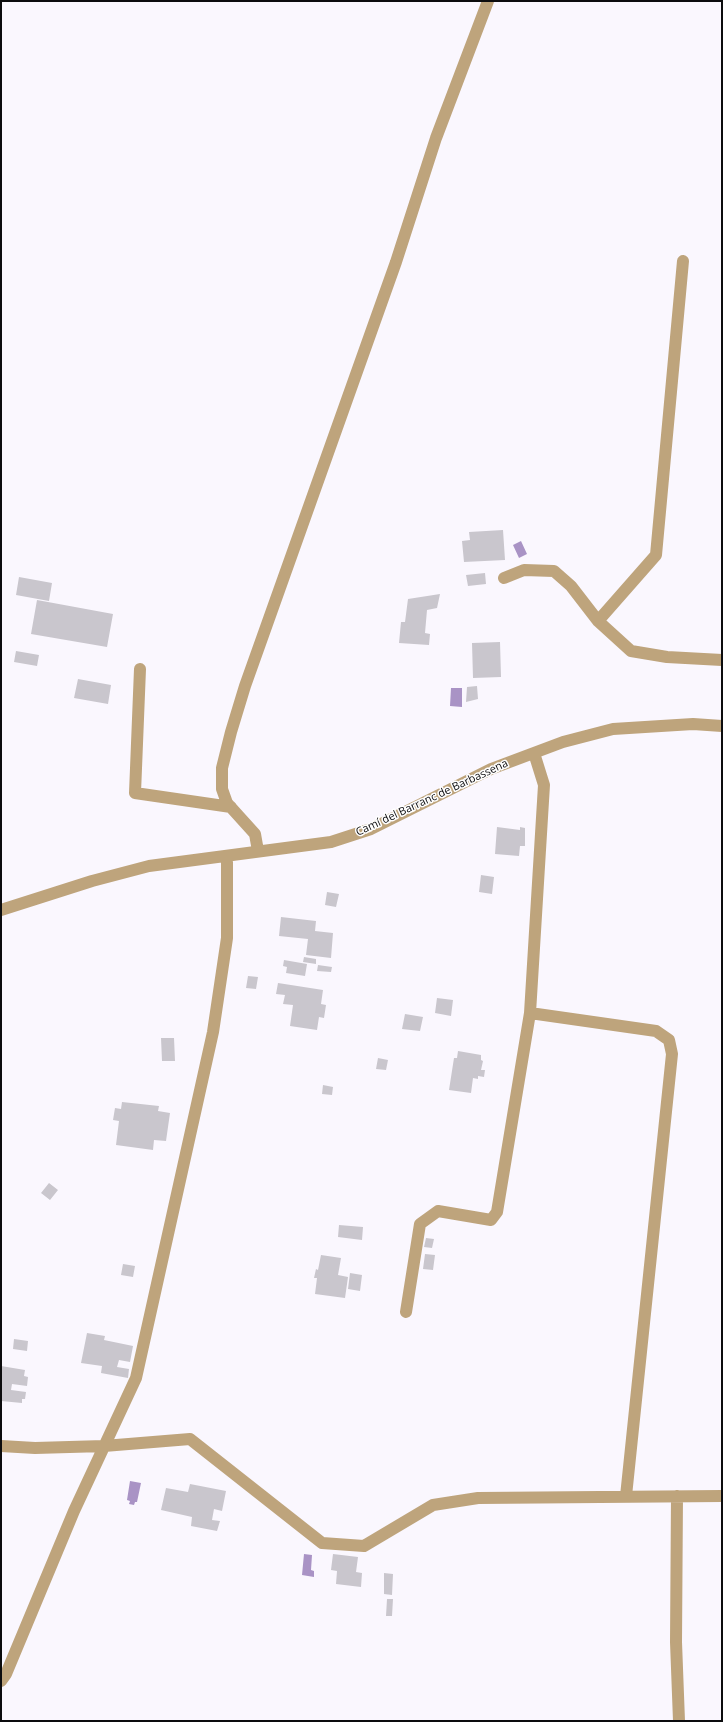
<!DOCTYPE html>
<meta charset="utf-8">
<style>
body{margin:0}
#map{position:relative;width:723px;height:1722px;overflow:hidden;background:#faf7fe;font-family:"Open Sans",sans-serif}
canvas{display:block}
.frame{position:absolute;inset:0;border:2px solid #0c0c0e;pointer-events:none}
</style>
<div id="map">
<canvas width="723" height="1722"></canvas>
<div class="frame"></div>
</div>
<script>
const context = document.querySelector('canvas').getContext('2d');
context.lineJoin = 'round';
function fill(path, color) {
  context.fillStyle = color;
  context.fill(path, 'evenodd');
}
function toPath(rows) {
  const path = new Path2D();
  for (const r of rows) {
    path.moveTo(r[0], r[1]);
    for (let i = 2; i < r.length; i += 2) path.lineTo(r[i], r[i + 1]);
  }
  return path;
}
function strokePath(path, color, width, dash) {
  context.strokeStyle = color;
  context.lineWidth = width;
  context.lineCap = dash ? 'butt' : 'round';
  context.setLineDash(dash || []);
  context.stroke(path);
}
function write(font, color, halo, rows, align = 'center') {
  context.font = font + ' "Open Sans",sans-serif';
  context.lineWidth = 3;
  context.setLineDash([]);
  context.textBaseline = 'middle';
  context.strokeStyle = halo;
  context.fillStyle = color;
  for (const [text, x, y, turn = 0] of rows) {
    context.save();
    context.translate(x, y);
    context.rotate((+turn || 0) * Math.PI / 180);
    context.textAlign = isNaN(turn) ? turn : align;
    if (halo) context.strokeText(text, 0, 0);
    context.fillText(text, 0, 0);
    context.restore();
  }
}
const water = toPath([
 [521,541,527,554,519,558,513,545],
 [451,688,462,688,462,707,450,706],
 [130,1481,141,1483,137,1502,135,1502,134,1505,129,1504,130,1501,127,1500],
 [304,1554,312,1555,311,1570,314,1571,314,1577,302,1575]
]);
const building = toPath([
 [503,530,505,560,464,562,462,541,470,540,469,532],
 [485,573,486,584,468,586,466,575],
 [19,577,52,583,49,601,16,595],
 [440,594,437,608,427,610,425,633,430,634,429,645,399,643,401,622,405,622,408,599],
 [37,600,113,614,107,647,31,634],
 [500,642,501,677,473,678,472,643],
 [16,651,39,655,37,666,14,662],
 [78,679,111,685,108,704,74,698],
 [477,686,478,699,466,702,467,687],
 [497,827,520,830,520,827,525,828,525,846,520,846,519,856,495,854],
 [481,875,494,877,492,894,479,892],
 [327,892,339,894,336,907,325,905],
 [281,917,316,921,315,931,333,933,331,958,306,955,308,939,279,936],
 [304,957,316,959,316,964,303,962],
 [284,960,307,964,305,976,286,973,287,967,283,966],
 [318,965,332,967,331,972,317,971],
 [248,976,258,977,256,989,246,988],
 [278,983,323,990,321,1004,326,1005,324,1018,319,1017,317,1030,290,1026,293,1005,283,1004,285,995,276,994],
 [437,998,453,1000,451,1016,435,1013],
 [405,1014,423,1017,420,1031,402,1029],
 [161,1038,174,1038,175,1061,162,1061],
 [458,1051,481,1055,481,1060,483,1061,481,1070,485,1070,484,1077,478,1076,478,1079,473,1078,471,1093,449,1090,454,1058,457,1058],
 [378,1058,388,1060,386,1070,376,1069],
 [323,1085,333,1087,332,1095,322,1094],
 [122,1102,159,1106,158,1111,170,1113,166,1141,154,1140,153,1150,116,1145,119,1121,113,1120,115,1108,121,1109],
 [49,1183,58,1190,50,1200,41,1193],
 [339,1225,363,1227,362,1240,338,1237],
 [426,1238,434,1239,432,1248,424,1247],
 [425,1254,435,1255,433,1270,423,1269],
 [321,1255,341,1258,338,1275,348,1277,345,1298,315,1294,317,1278,314,1278,316,1269,318,1270],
 [123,1264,135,1266,133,1277,121,1275],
 [350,1273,362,1275,360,1291,348,1289],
 [87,1333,105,1336,104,1340,133,1346,130,1362,119,1360,117,1367,129,1369,128,1378,101,1373,102,1366,81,1363],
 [14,1339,28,1341,27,1351,13,1349],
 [1,1366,25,1370,24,1376,28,1377,27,1386,12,1384,11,1390,26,1392,25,1399,22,1399,22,1403,1,1401],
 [190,1484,226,1491,222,1511,214,1509,212,1520,220,1521,217,1531,191,1526,192,1517,161,1510,166,1488,188,1492],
 [333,1554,358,1557,356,1572,362,1573,361,1587,336,1584,337,1571,331,1570],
 [384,1573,393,1574,392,1595,384,1594],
 [387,1599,393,1599,392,1616,386,1616]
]);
const minor = toPath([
 [504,578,524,570,554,571,571,586,598,621,631,651,667,657,722,660],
 [598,621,656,555,683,261],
 [140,669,135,793,231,807],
 [258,851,255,834,227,803,222,789,222,768,231,732,245,686,396,262,436,138,488,1],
 [1,910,92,881,149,866,331,842,371,829,491,769,563,742,613,729,693,724,722,726],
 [530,1013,544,785,534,753],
 [406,1312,420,1224,438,1211,491,1220,497,1212,530,1013,656,1031,669,1040,672,1054,626,1496],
 [1,1446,35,1448,104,1446,190,1439,322,1543,364,1546,433,1505,478,1498,722,1496],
 [677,1496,676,1642,679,1721],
 [1,1681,6,1674,74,1511,136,1378,213,1032,227,938,227,856]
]);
const streetNames = [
 ["Camí del Barranc de Barbassena",432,798,-25]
];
fill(water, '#a993c5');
fill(building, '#c9c6cd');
strokePath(minor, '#bea47c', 12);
write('11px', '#0c0c0e', '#fff', streetNames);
</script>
